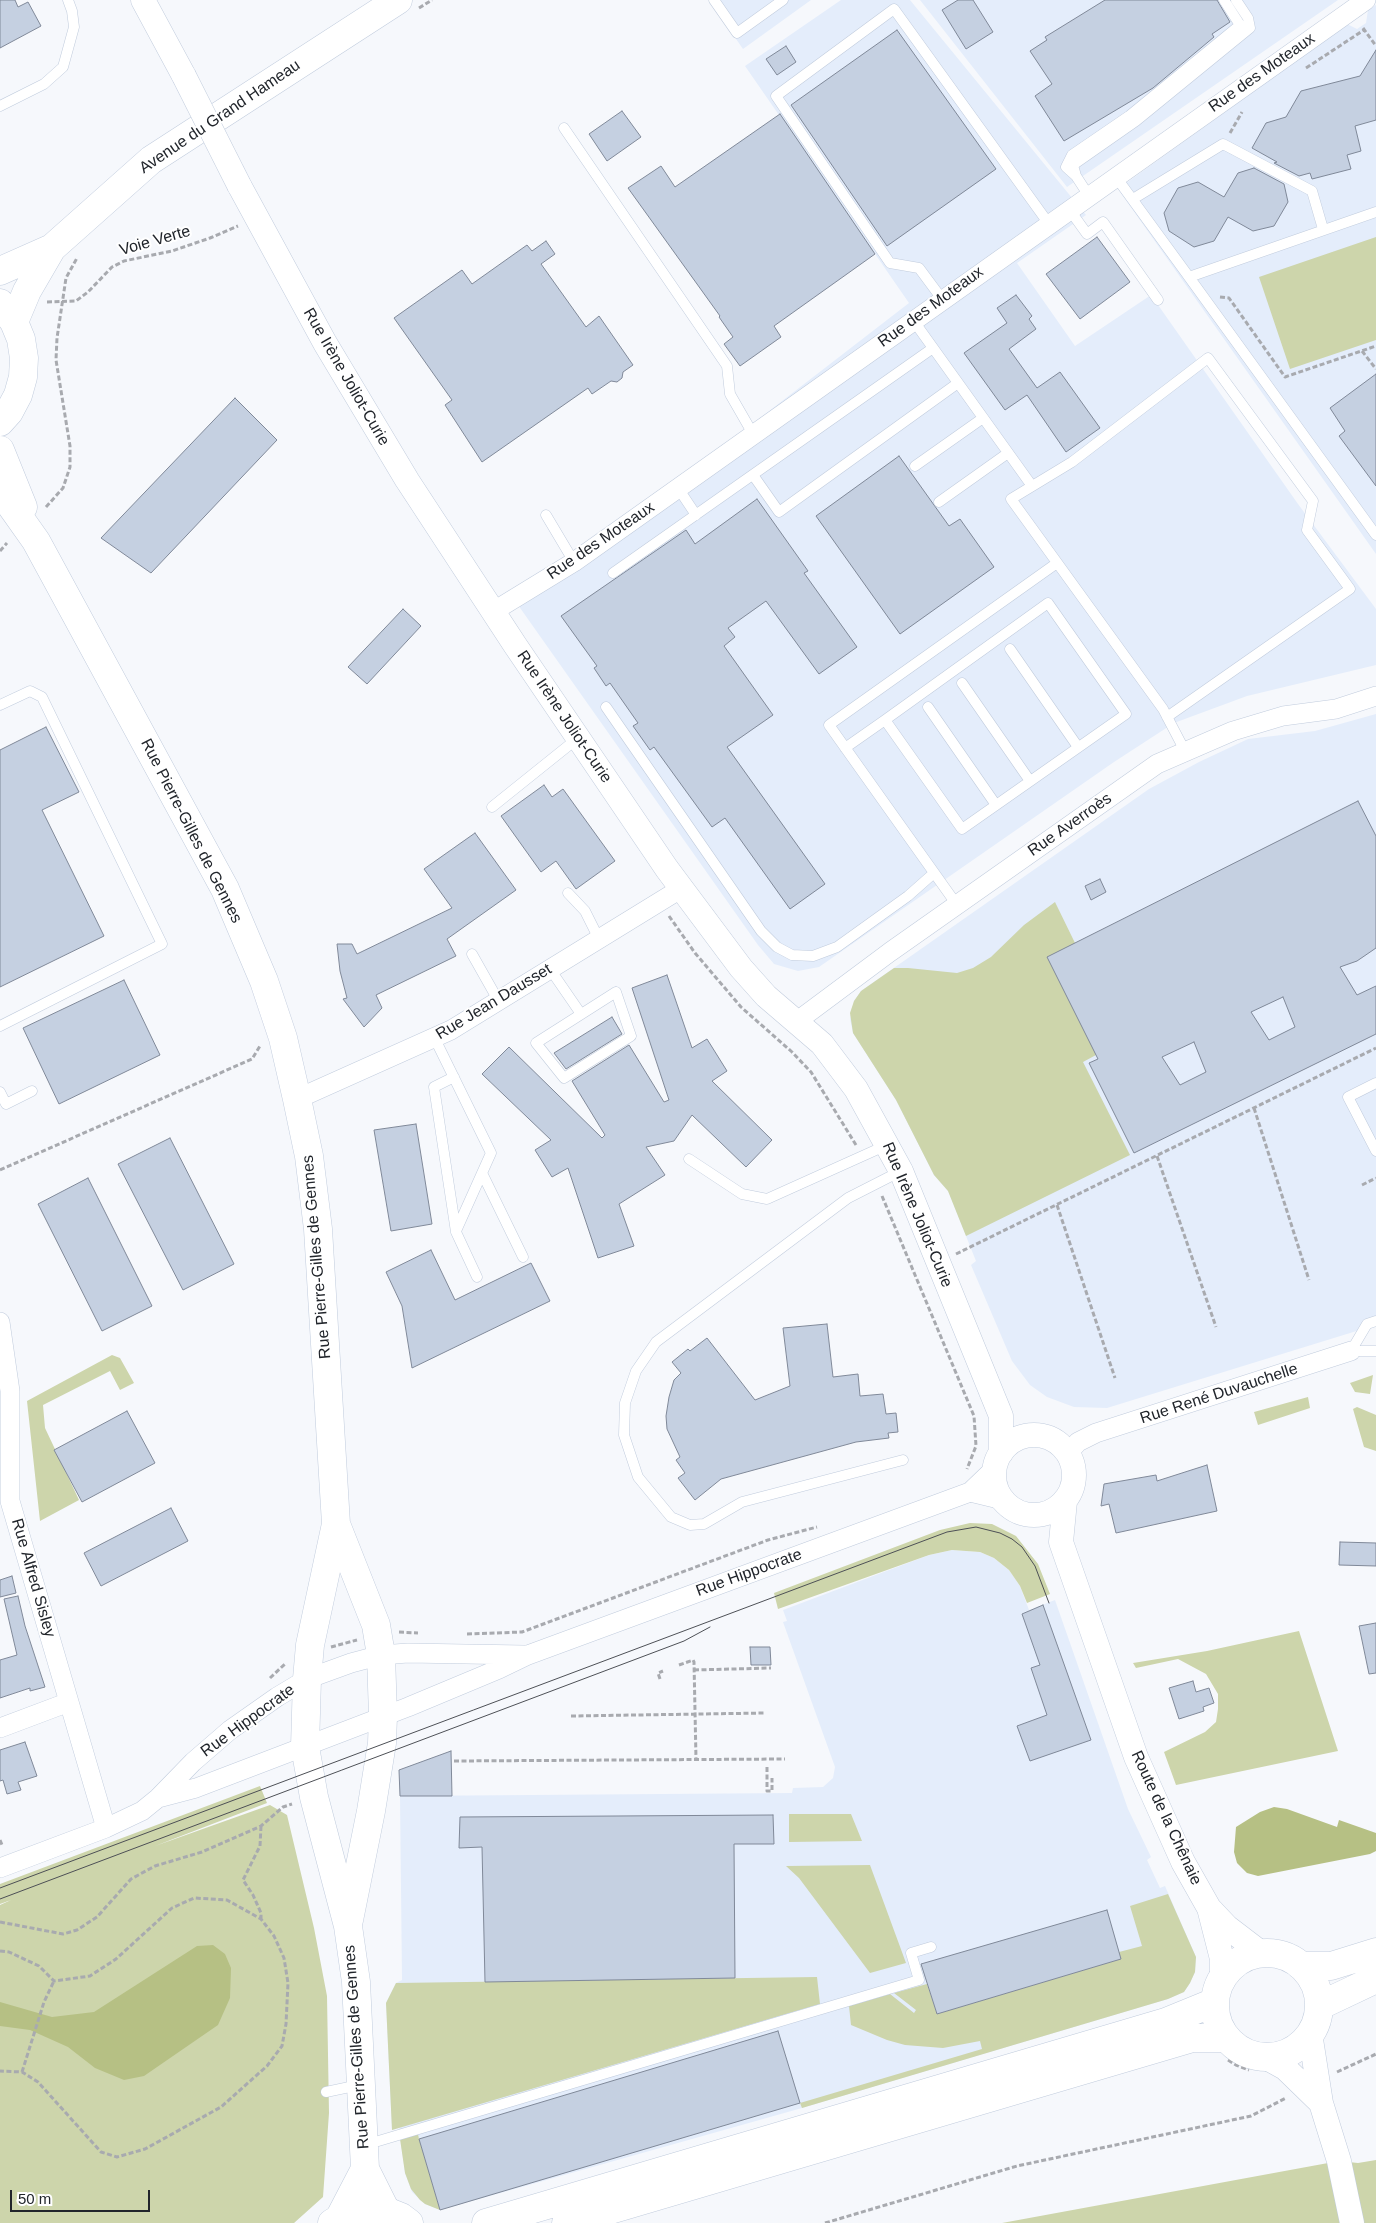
<!DOCTYPE html>
<meta charset="utf-8">
<style>
body{margin:0}
#map{position:relative;width:1376px;height:2223px;overflow:hidden;background:#f6f8fc;font-family:Arial,sans-serif}
canvas{display:block}
.scale{position:absolute;left:10px;top:2190px;width:140px;height:22px;box-sizing:border-box;border:2px solid #21252b;border-top:0;padding-left:6px;font-size:15px;line-height:18px;white-space:nowrap;color:#21252b;-webkit-text-stroke:4px #fff;paint-order:stroke}
</style>
<div id="map">
<canvas width="1376" height="2223"></canvas>
<div class="scale">50 m</div>
</div>
<script>
const context = document.querySelector('canvas').getContext('2d');
context.lineJoin = 'round';
function fill(path, color) {
  context.fillStyle = color;
  context.fill(path, 'evenodd');
}
function toPath(rows) {
  const path = new Path2D();
  for (const r of rows) {
    if (r.length === 3) {
      path.moveTo(r[0] + r[2], r[1]);
      path.arc(r[0], r[1], r[2], 0, 2 * Math.PI);
      continue;
    }
    path.moveTo(r[0], r[1]);
    for (let i = 2; i < r.length; i += 2) path.lineTo(r[i], r[i + 1]);
  }
  return path;
}
function strokePath(path, color, width, dash) {
  context.strokeStyle = color;
  context.lineWidth = width;
  context.lineCap = dash ? 'butt' : 'round';
  context.setLineDash(dash || []);
  context.stroke(path);
}
function write(font, color, halo, rows, align = 'center') {
  context.font = font + ' Arial,sans-serif';
  context.lineWidth = 4;
  context.setLineDash([]);
  context.textBaseline = 'middle';
  context.strokeStyle = halo;
  context.fillStyle = color;
  for (const [text, x, y, turn = 0] of rows) {
    context.save();
    context.translate(x, y);
    context.rotate((+turn || 0) * Math.PI / 180);
    context.textAlign = isNaN(turn) ? turn : align;
    if (halo) context.strokeText(text, 0, 0);
    context.fillText(text, 0, 0);
    context.restore();
  }
}
const built = toPath([
 [709,0,811,0,743,49],
 [841,0,910,0,1086,215,1017,263,1075,346,1151,295,1298,504,1376,609,1376,665,1247,696,1174,723,1114,762,819,967,798,971,774,964,758,945,518,605,909,303,745,66],
 [920,0,1338,0,1067,187],
 [1376,5,1376,554,1118,189,1347,24,1357,29,1366,23,1368,10],
 [1376,714,1376,1325,1107,1408,1074,1407,1047,1397,1030,1385,1012,1361,971,1265,976,1261,948,1191,934,1175,896,1100,853,1033,850,1019,854,1001,861,991,1149,789,1199,762,1248,739,1315,731],
 [952,1550,980,1552,994,1558,1009,1570,1020,1586,1029,1610,1055,1600,1128,1809,1151,1857,1147,1860,1160,1888,1165,1886,1196,1957,1195,1972,1190,1983,1184,1992,1168,1999,802,2108,440,2210,425,2204,412,2192,405,2173,399,2128,392,2130,386,2003,396,1983,402,1980,400,1796,792,1793,793,1788,823,1787,833,1778,835,1767,783,1622,787,1621,783,1610,929,1555]
]);
const green = toPath([
 [1376,237,1376,340,1290,369,1259,277],
 [1055,902,1075,943,1096,1055,1083,1062,1130,1155,966,1236,948,1191,934,1175,896,1100,853,1033,850,1013,854,1001,861,991,894,968,908,968,957,973,973,968,991,957,1024,925],
 [112,1355,120,1358,134,1383,120,1390,110,1371,43,1405,45,1428,79,1500,40,1521,27,1401],
 [1373,1375,1370,1394,1355,1392,1350,1383],
 [1308,1397,1310,1408,1258,1425,1254,1412],
 [1357,1407,1376,1415,1376,1451,1364,1447,1353,1409],
 [970,1523,992,1524,1016,1536,1038,1564,1050,1594,1027,1603,1020,1586,1009,1570,994,1558,980,1552,952,1550,929,1555,778,1609,774,1593,940,1530],
 [1299,1631,1338,1751,1176,1785,1164,1752,1205,1732,1216,1722,1218,1709,1218,1694,1206,1674,1178,1659,1136,1668,1133,1663,1207,1651],
 [260,1786,267,1803,155,1846,270,1805,287,1815,314,1928,327,1996,329,2113,323,2197,294,2223,0,2223,0,1905,11,1900,0,1904,0,1884],
 [789,1814,851,1814,862,1841,789,1842],
 [870,1865,906,1963,870,1973,799,1878,786,1866],
 [1168,1894,1196,1957,1195,1972,1190,1983,1184,1992,1168,1999,802,2108,800,2103,982,2049,980,2041,943,2048,905,2045,887,2040,851,2025,849,2006,890,1994,914,2013,916,2010,894,1993,927,1984,937,2014,1121,1959,1119,1952,1142,1946,1130,1906],
 [817,1977,820,2004,392,2130,386,2003,396,1983],
 [418,2134,419,2139,440,2210,425,2204,420,2200,411,2189,405,2173,400,2139],
 [1376,2160,1376,2223,1002,2223,1339,2161,1358,2163]
]);
const water = toPath([
 [1274,1807,1287,1809,1337,1827,1339,1820,1376,1833,1376,1851,1370,1854,1258,1876,1247,1873,1237,1863,1234,1852,1236,1827,1260,1812],
 [213,1945,225,1954,231,1968,230,1998,218,2025,144,2076,124,2080,95,2068,68,2047,30,2030,0,2026,0,2002,52,2017,94,2012,197,1946]
]);
const building = toPath([
 [0,0,15,0,18,7,28,2,41,26,0,48,0,0],
 [958,0,973,0,993,32,966,49,942,10,958,0],
 [1105,0,1217,0,1230,22,1212,34,1214,37,1153,88,1064,141,1035,96,1052,84,1030,51,1047,40,1045,37,1105,0],
 [897,30,996,169,887,246,791,105,897,30],
 [786,46,796,62,777,75,766,59,786,46],
 [1376,50,1376,120,1355,126,1361,151,1347,155,1351,169,1312,179,1310,173,1299,176,1274,163,1277,162,1252,148,1266,123,1286,117,1301,91,1360,76,1376,50],
 [622,111,641,137,607,161,589,134,622,111],
 [780,114,875,254,774,326,781,337,740,366,724,344,733,337,719,317,720,316,628,188,661,166,675,187,780,114],
 [1254,168,1284,184,1288,202,1274,226,1253,231,1228,217,1214,241,1194,247,1169,231,1164,213,1178,188,1198,182,1224,197,1238,173,1254,168],
 [1097,237,1130,282,1080,319,1046,274,1097,237],
 [546,241,555,254,541,264,586,327,599,316,633,365,623,372,622,378,617,382,611,381,592,394,588,388,482,462,445,405,452,400,394,318,462,270,472,284,527,245,532,251,546,241],
 [1016,295,1032,316,1029,319,1036,329,1009,349,1037,388,1060,372,1100,428,1066,452,1027,395,1005,410,964,353,1007,323,997,308,1016,295],
 [1376,374,1376,486,1339,436,1345,431,1330,408,1376,374],
 [235,398,277,440,151,573,101,538,235,398],
 [899,456,949,526,960,519,994,567,900,634,816,516,899,456],
 [757,499,808,571,804,573,857,647,819,674,766,601,728,628,735,637,724,646,773,715,727,747,825,884,790,909,725,818,712,827,654,747,650,750,633,726,638,723,610,683,606,686,594,668,597,666,561,616,686,530,695,544,757,499],
 [403,609,421,626,367,684,348,667,403,609],
 [46,727,79,792,42,810,104,936,0,987,0,750,46,727],
 [544,785,552,797,563,789,615,861,576,889,556,861,541,872,501,816,544,785],
 [1358,801,1376,836,1376,948,1357,961,1340,967,1357,995,1376,986,1376,1034,1134,1153,1089,1063,1098,1059,1047,957,1358,801],
 [1283,997,1295,1027,1269,1040,1251,1012,1283,997],
 [1194,1042,1206,1072,1180,1085,1162,1057,1194,1042],
 [475,833,516,890,447,939,456,956,376,995,382,1008,364,1027,343,999,347,998,340,971,337,944,352,944,357,954,452,908,424,869,475,833],
 [1100,879,1106,892,1091,900,1085,886,1100,879],
 [667,975,692,1048,707,1039,727,1071,712,1081,772,1140,746,1167,692,1115,674,1141,646,1147,665,1175,619,1204,634,1246,598,1258,568,1168,552,1177,535,1150,551,1140,482,1074,509,1047,602,1138,605,1135,572,1081,629,1045,664,1102,669,1100,632,988,667,975],
 [124,980,160,1055,59,1104,23,1028,124,980],
 [612,1017,622,1034,566,1069,554,1053,612,1017],
 [416,1124,432,1224,391,1231,374,1130,416,1124],
 [170,1138,234,1264,183,1290,118,1164,170,1138],
 [88,1178,152,1306,102,1331,38,1204,88,1178],
 [431,1250,455,1300,531,1263,550,1301,412,1368,402,1306,386,1272,431,1250],
 [827,1324,833,1377,858,1374,860,1396,883,1394,886,1414,896,1413,898,1432,888,1433,889,1438,856,1442,721,1479,695,1500,678,1478,685,1473,676,1460,680,1457,667,1429,666,1416,669,1397,674,1380,681,1373,672,1362,688,1349,690,1351,707,1338,755,1400,790,1386,783,1328,827,1324],
 [127,1411,155,1463,82,1502,54,1450,127,1411],
 [1207,1465,1217,1511,1116,1533,1109,1504,1101,1506,1104,1484,1156,1475,1157,1481,1207,1465],
 [171,1508,188,1541,101,1586,84,1553,171,1508],
 [1340,1542,1376,1543,1376,1566,1339,1565,1340,1542],
 [12,1576,16,1593,0,1597,0,1580,12,1576],
 [18,1596,25,1626,45,1687,30,1691,30,1688,0,1698,0,1660,17,1655,4,1599,18,1596],
 [1043,1605,1091,1740,1030,1761,1017,1726,1047,1715,1031,1668,1040,1665,1022,1614,1043,1605],
 [1376,1623,1376,1673,1369,1674,1359,1626,1376,1623],
 [750,1647,770,1647,771,1665,751,1665,750,1647],
 [1193,1681,1196,1692,1209,1688,1214,1703,1203,1707,1204,1711,1179,1719,1169,1688,1193,1681],
 [25,1742,37,1776,18,1782,21,1790,7,1794,3,1780,0,1781,0,1750,25,1742],
 [451,1751,452,1796,400,1796,399,1770,451,1751],
 [773,1815,774,1844,734,1844,735,1978,485,1982,482,1847,459,1848,460,1817,773,1815],
 [1107,1910,1121,1959,937,2014,921,1964,1107,1910],
 [778,2031,800,2103,440,2210,419,2139,778,2031]
]);
const path = toPath([
 [419,8,432,0],
 [1363,28,1376,46],
 [1306,68,1364,30],
 [1230,133,1242,112],
 [1220,297,1229,298,1285,377,1376,346],
 [47,302,76,301,88,292,112,267,124,261,172,251,210,238,238,226],
 [1362,351,1376,369],
 [46,507,63,488,70,467,70,446,56,360,57,338,66,278,77,258],
 [0,551,7,543],
 [669,916,695,953,741,1007,792,1052,811,1072,856,1145],
 [1254,1108,1309,1280],
 [1157,1156,1216,1327],
 [0,1170,252,1059,260,1046],
 [1362,1185,1376,1178],
 [882,1196,974,1416,976,1446,967,1469],
 [1057,1205,1115,1378],
 [956,1254,1376,1048],
 [399,1632,418,1633],
 [467,1634,522,1632,768,1540,817,1527],
 [331,1647,357,1640],
 [679,1665,693,1660,694,1662,696,1759],
 [694,1670,771,1668],
 [270,1678,286,1663],
 [660,1679,658,1673,663,1671],
 [571,1716,766,1713],
 [454,1761,785,1759],
 [767,1767,767,1791,772,1791,772,1778],
 [261,1826,260,1846,243,1880,253,1895,261,1913,261,1919],
 [0,1840,2,1845],
 [0,1922,63,1934,77,1930,97,1917,131,1879,155,1866,202,1852,261,1826,283,1807,292,1804],
 [0,1951,9,1952,39,1966,54,1981,90,1976,116,1959,172,1908,194,1898,227,1900,261,1919,274,1936,284,1958,288,1983,286,2024,282,2046,267,2066,221,2107,145,2149,117,2157,101,2152,38,2082,22,2072,0,2071],
 [1228,2060,1236,2065,1249,2070],
 [22,2072,44,2002,54,1981],
 [1337,2072,1376,2054],
 [825,2223,1017,2166,1251,2116,1286,2098]
]);
const service = toPath([
 [714,0,737,33,783,0],
 [0,106,44,84,63,67,74,27,72,11,68,0],
 [564,128,727,366,730,394,753,434],
 [1076,176,1073,165,1136,121,1250,28,1248,18,1236,0],
 [1116,177,1189,277,1376,212],
 [1089,196,1076,176,1066,167,1072,155,1129,116,1240,25,1224,0],
 [1133,199,1223,144,1312,191,1323,229],
 [1069,209,1087,234,1103,222,1158,300],
 [1189,277,1376,535],
 [942,299,919,268,890,263,776,96,894,9,1049,224],
 [913,320,1032,486],
 [915,466,983,418],
 [753,475,779,512,958,383],
 [678,488,696,515],
 [939,502,1008,453],
 [546,515,574,562],
 [613,573,933,348],
 [1010,649,1078,747],
 [962,683,1030,781],
 [0,705,30,691,42,697,162,944,0,1026],
 [606,707,761,931,777,947,792,955,813,956,837,947,908,896,934,873],
 [928,707,996,805],
 [1167,717,1350,589,1307,530,1313,501,1208,358,1072,462,1011,499,1163,709,1185,751],
 [845,748,885,720,1048,603,1126,714,962,829,885,720],
 [492,807,578,738],
 [568,893,585,911,599,939],
 [957,905,829,725,1057,563],
 [472,954,498,1000],
 [550,969,581,1014],
 [616,992,631,1036,564,1078,536,1043,616,992],
 [434,1037,491,1153,456,1231],
 [454,1077,434,1087,456,1232,477,1277],
 [1376,1083,1348,1097,1376,1151],
 [0,1092,6,1104,32,1091],
 [689,1159,742,1194,767,1199,887,1145],
 [901,1171,848,1198,656,1342,636,1371,625,1403,624,1435,638,1477,671,1517,690,1525,704,1524,742,1502,903,1460],
 [482,1173,523,1257],
 [1351,1351,1367,1324,1376,1321],
 [1351,1351,1376,1351],
 [326,2092,359,2085],
 [365,2145,919,1980,911,1953,931,1947]
]);
const minor = toPath([
 [494,611,574,562,1366,0],
 [796,1022,890,952,1157,764,1233,731,1283,716,1336,709,1376,696],
 [297,1099,451,1030,682,888],
 [0,1322,10,1391,10,1501,106,1828],
 [1068,1453,1078,1442,1096,1433,1351,1351],
 [970,1492,1003,1500],
 [0,1728,69,1702],
 [158,1798,196,1788,408,1707,499,1669,528,1655,970,1492,994,1469],
 [0,1868,106,1828,142,1811,158,1798,193,1762,230,1730,277,1697,307,1679,351,1663,381,1655,408,1653,524,1655]
]);
const tertiary = toPath([
 [143,0,184,76],
 [239,185,325,343,407,480,515,645,667,869,741,968,766,996,822,1044,856,1089,901,1171,1001,1416,1001,1453],
 [1034,1475,40],
 [1065,1501,1061,1542,1136,1757,1183,1862,1209,1908,1222,1959,1222,1979],
 [1210,1909,1227,1927,1261,1953],
 [1310,2033,1321,2103,1339,2161,1352,2223],
 [1265,2057,1285,2068,1321,2103]
]);
const secondary = toPath([
 [0,271,52,248,151,160,398,0],
 [0,303,14,322,21,339,24,358,23,377,18,395,9,412,0,422],
 [14,322,27,291,52,248],
 [0,450,23,507],
 [0,490,36,541,225,889,264,981,283,1038,297,1099,309,1156,318,1229,336,1524,310,1645,307,1679,305,1747,314,1797,348,1926,356,1982,365,2169,386,2211],
 [336,1524,376,1625,381,1655,383,1716,382,1743,371,1811,349,1920],
 [340,2217,365,2169]
]);
const trunk = toPath([
 [1267,2005,52],
 [1301,1966,1331,1966,1376,1952],
 [1319,2006,1376,1979],
 [332,2223,350,2212,374,2209,386,2211,401,2217,409,2223],
 [486,2223,1166,2022,1215,2002],
 [566,2223,1192,2038,1227,2038]
]);
const tram = toPath([
 [0,1888,947,1532,976,1527,1000,1533,1012,1539,1022,1547,1035,1566,1049,1603],
 [0,1899,684,1641,710,1627]
]);
const tertiaryBridge = toPath([
 [184,76,239,185]
]);
const streetNames = [
 ["Rue des Moteaux",1262,73,-35],
 ["Avenue du Grand Hameau",220,117,-34],
 ["Voie Verte",155,241,-16],
 ["Rue des Moteaux",931,307,-36],
 ["Rue Irène Joliot-Curie",346,377,60],
 ["Rue des Moteaux",601,541,-34],
 ["Rue Irène Joliot-Curie",564,717,56],
 ["Rue Averroès",1070,825,-35],
 ["Rue Pierre-Gilles de Gennes",191,831,63],
 ["Rue Jean Dausset",494,1002,-31],
 ["Rue Irène Joliot-Curie",917,1215,67],
 ["Rue Pierre-Gilles de Gennes",317,1257,-95],
 ["Rue René Duvauchelle",1219,1394,-18],
 ["Rue Hippocrate",749,1573,-20],
 ["Rue Alfred Sisley",33,1578,74],
 ["Rue Hippocrate",248,1721,-36],
 ["Route de la Chênaie",1166,1818,65],
 ["Rue Pierre-Gilles de Gennes",357,2047,-94]
];
fill(built, '#e4edfb');
fill(green, '#cdd5ab');
fill(water, '#b6c084');
fill(building, '#c5d0e1');
strokePath(building, '#808999', 1);
strokePath(service, '#c1ccdd', 11);
strokePath(minor, '#c1ccdd', 20);
strokePath(tertiary, '#c1ccdd', 25);
strokePath(secondary, '#c1ccdd', 29);
strokePath(trunk, '#c1ccdd', 29);
strokePath(path, '#a8aaaf', 3, [5, 2.5]);
strokePath(service, '#fff', 10);
strokePath(minor, '#fff', 19);
strokePath(tertiary, '#fff', 24);
strokePath(secondary, '#fff', 28);
strokePath(trunk, '#fff', 28);
strokePath(tram, '#4d5056', 1);
strokePath(tertiaryBridge, '#c1ccdd', 25, []);
strokePath(tertiaryBridge, '#fff', 24);
write('16px', '#21252b', '#fff', streetNames);
</script>
